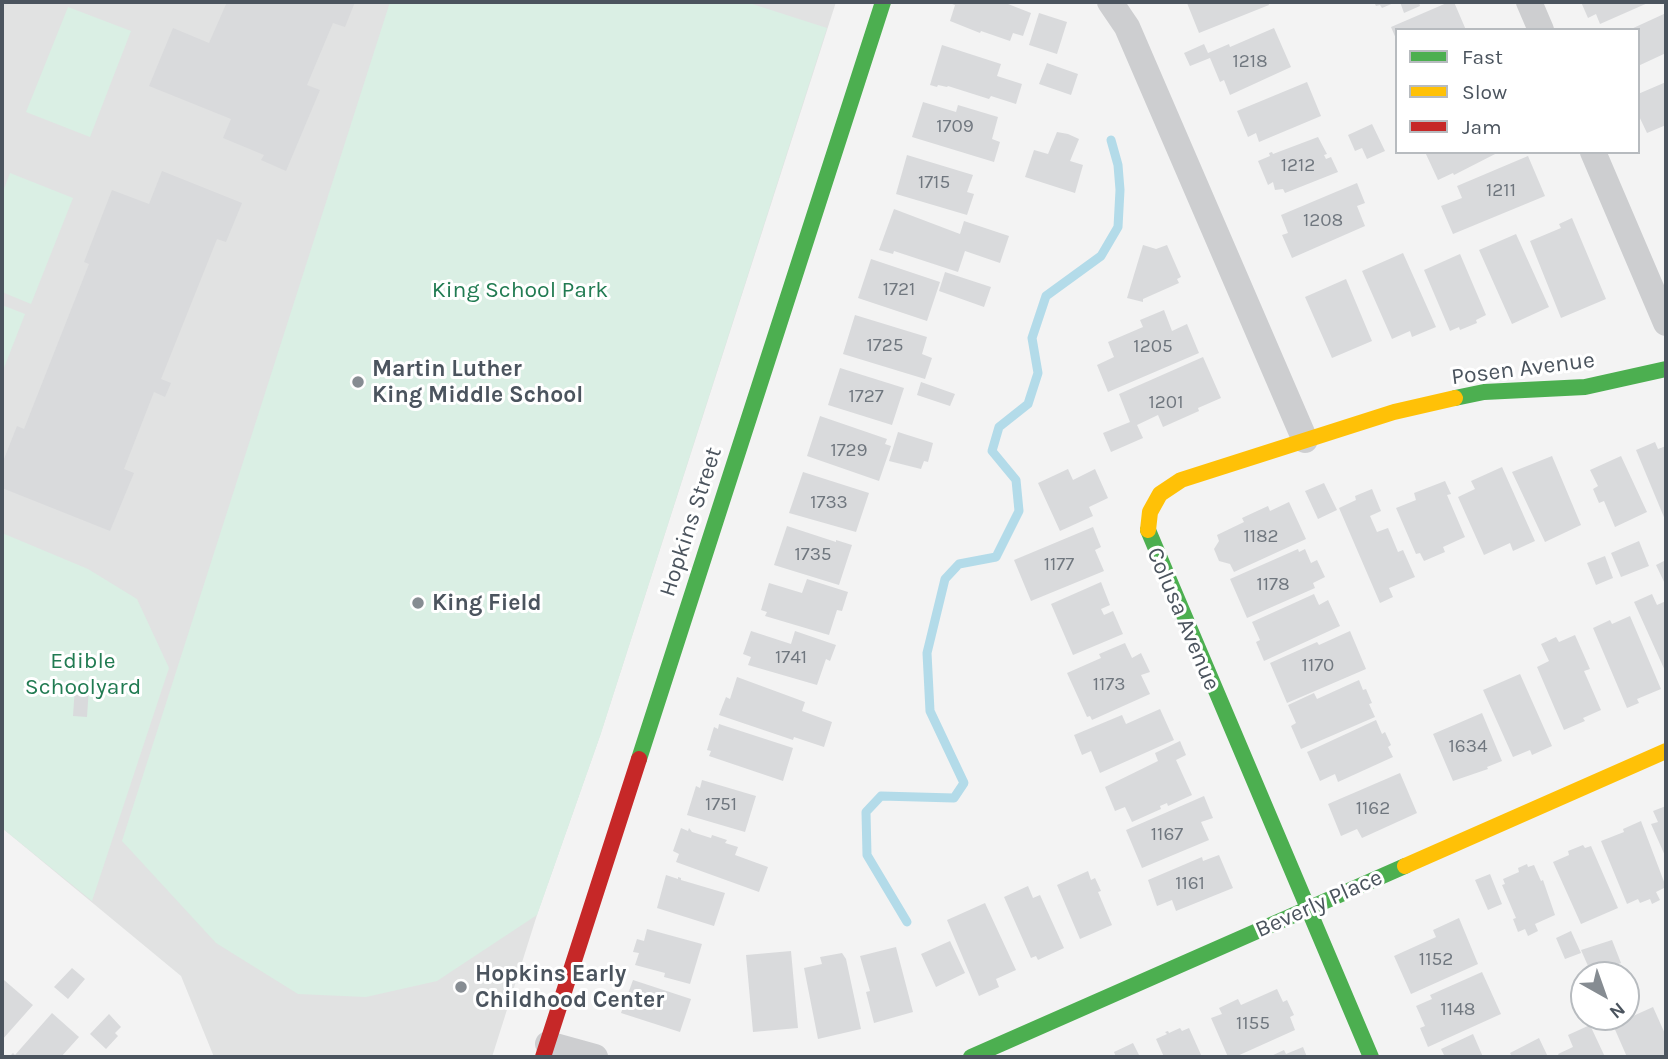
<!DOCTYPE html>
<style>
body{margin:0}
#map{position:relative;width:1668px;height:1059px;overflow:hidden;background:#f3f3f3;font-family:Karla,sans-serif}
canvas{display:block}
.frame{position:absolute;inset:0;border:4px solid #4b545e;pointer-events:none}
.legend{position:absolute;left:1395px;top:28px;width:245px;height:126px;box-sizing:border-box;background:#fff;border:2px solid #b7bbbf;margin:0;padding:9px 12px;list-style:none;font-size:21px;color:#4b545e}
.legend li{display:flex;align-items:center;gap:14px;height:35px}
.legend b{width:35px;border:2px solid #b7bbbf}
.north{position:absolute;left:1570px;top:961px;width:70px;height:70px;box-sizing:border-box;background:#fff;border:2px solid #b7bbbf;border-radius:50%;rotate:140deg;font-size:19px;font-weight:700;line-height:28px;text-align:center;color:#4b545e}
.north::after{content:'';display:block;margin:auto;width:24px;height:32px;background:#868c92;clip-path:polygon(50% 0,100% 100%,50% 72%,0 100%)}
</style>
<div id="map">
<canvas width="1668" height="1059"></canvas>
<div class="frame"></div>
<ul class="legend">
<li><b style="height:9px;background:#4caf50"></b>Fast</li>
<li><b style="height:9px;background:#ffc107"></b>Slow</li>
<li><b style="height:9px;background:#c62828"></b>Jam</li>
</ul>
<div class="north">N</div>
</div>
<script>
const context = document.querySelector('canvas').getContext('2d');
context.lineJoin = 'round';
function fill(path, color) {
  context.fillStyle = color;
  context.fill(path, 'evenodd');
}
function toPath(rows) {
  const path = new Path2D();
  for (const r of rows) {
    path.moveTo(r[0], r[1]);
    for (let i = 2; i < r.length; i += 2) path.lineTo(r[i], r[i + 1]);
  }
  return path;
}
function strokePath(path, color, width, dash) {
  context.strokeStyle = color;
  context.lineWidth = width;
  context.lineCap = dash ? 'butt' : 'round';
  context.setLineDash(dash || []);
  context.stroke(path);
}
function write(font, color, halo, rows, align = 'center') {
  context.font = font + ' Karla,sans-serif';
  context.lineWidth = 6;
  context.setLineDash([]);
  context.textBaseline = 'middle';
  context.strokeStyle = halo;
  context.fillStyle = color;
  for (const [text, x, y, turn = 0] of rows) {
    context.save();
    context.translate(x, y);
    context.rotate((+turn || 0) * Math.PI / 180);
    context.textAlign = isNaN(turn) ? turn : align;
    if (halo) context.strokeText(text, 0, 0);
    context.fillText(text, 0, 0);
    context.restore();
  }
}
const education = toPath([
 [2,2,836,2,600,736,537,915,492,1057,214,1057,181,976,2,828]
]);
const green = toPath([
 [390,2,746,2,827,28,600,736,537,915,437,981,366,997,298,994,216,943,122,841],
 [68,7,131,31,90,137,26,112],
 [10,173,73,198,31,304,2,292,2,194],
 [2,305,25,314,2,373],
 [2,533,88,569,137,599,169,668,92,901,2,828]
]);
const stream = toPath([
 [907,922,867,855,866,812,881,796,954,798,964,783,930,711,927,653,945,579,959,564,996,557,1019,511,1016,480,992,451,999,427,1028,404,1038,373,1032,338,1046,296,1101,256,1118,227,1120,190,1118,165,1111,140]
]);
const building = toPath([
 [227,2,355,2,345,27,333,23,307,85,320,90,286,171,261,160,264,155,223,138,231,119,149,86,173,28,209,43],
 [946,2,1003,2,1031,13,1023,36,1013,33,1010,41,981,31,980,33,950,21,955,5],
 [1189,2,1268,2,1269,5,1199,33,1187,3],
 [1374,2,1396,2,1382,8,1380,5,1376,6],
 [1400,2,1419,2,1420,6,1404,13],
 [1449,2,1454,2,1466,30,1397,30,1397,41,1391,27],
 [1581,2,1650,2,1600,24,1596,14,1588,18],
 [1039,13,1067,22,1057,54,1029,45],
 [1666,13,1666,53,1638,66,1638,30,1629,30],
 [1274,28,1291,67,1230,95,1224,80,1220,82,1210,58,1190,66,1184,53,1204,44,1208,53,1229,44,1230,47],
 [942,45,1001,64,997,76,1022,84,1016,104,991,96,989,99,948,86,947,87,938,85,937,87,930,85],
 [1047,63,1078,74,1071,95,1039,84],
 [1307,82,1321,116,1259,142,1256,133,1248,137,1237,111],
 [1666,82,1666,125,1647,133,1638,114,1638,94],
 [923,102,956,112,958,105,998,117,992,139,1000,142,994,162,912,137],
 [1372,124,1385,151,1367,159,1362,148,1355,151,1348,135],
 [1057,132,1068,134,1079,139,1070,161,1083,165,1075,193,1025,177,1034,150,1048,154],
 [1318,137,1327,154,1324,155,1326,159,1331,157,1338,172,1285,193,1283,189,1275,190,1273,182,1268,185,1258,161,1270,156,1269,153,1272,152,1273,154],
 [1425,152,1499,152,1454,175,1453,173,1438,180],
 [907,155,973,175,967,192,974,194,967,215,896,194],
 [1528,156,1545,196,1453,234,1441,206,1462,198,1457,186],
 [162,171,242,203,226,242,217,239,161,379,171,383,165,397,154,392,124,469,134,473,110,531,2,488,2,464,17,426,24,429,89,264,84,262,112,190,149,204],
 [1357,183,1365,203,1357,206,1365,226,1292,258,1282,235,1288,233,1281,215],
 [894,209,960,234,964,221,1009,236,1000,263,965,251,958,272,894,251,893,254,879,250],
 [1572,218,1606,299,1561,318,1530,241,1561,228,1559,224],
 [1516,234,1549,307,1512,324,1479,250],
 [1143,245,1156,249,1167,245,1181,277,1177,279,1179,283,1143,299,1143,302,1127,298],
 [1403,253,1436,327,1412,337,1410,331,1392,339,1362,271],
 [1460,254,1486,315,1476,320,1477,323,1460,330,1459,327,1450,331,1424,270],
 [871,259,940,282,927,321,858,298],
 [945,272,991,287,984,307,939,291],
 [1346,279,1372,341,1332,358,1305,297],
 [1164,310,1172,331,1187,324,1199,353,1108,392,1097,365,1114,357,1108,342,1143,327,1140,320],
 [855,315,927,337,922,354,932,358,925,379,843,354],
 [1203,357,1221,398,1198,408,1199,411,1163,427,1158,415,1137,425,1143,438,1111,452,1103,433,1130,422,1119,394],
 [840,368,904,388,892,425,828,405],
 [921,382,955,394,950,406,917,395],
 [820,416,887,439,885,444,891,446,879,481,807,456],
 [898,432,933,443,928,462,924,461,921,469,889,461],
 [1655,442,1658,449,1666,446,1666,522,1636,450],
 [1552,456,1581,525,1545,542,1512,472],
 [1621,456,1647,512,1615,527,1604,501,1599,503,1593,489,1598,486,1590,470],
 [1502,467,1535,541,1513,551,1510,543,1484,555,1458,497,1475,489,1471,481],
 [1068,469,1073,480,1095,469,1108,498,1089,507,1093,516,1060,531,1038,483],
 [803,472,869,493,856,532,789,513],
 [1445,481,1451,494,1447,495,1465,537,1443,547,1445,552,1424,561,1420,553,1416,554,1396,508,1416,500,1414,493],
 [1324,483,1337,510,1318,519,1305,491],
 [1372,489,1381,511,1370,516,1377,532,1388,528,1398,552,1403,550,1415,577,1389,588,1393,597,1380,603,1339,508,1356,500,1355,496],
 [1289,502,1306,539,1234,572,1230,564,1219,561,1214,549,1219,541,1217,535,1244,522,1242,518,1268,506,1270,511],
 [787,526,836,542,836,540,852,545,839,585,774,565],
 [1093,527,1101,547,1095,550,1104,571,1031,601,1014,560],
 [1639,541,1649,566,1621,577,1611,553],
 [1298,549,1299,552,1305,549,1311,563,1317,560,1325,577,1313,583,1315,588,1247,618,1230,579],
 [1605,556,1613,578,1596,585,1587,563],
 [1666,560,1666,586,1656,565],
 [807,579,848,592,842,611,837,610,829,635,765,616,767,612,761,610,769,583,802,593],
 [1101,582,1110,605,1101,609,1104,615,1113,611,1123,634,1073,655,1051,604],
 [1314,594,1319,605,1328,600,1340,626,1264,661,1256,642,1260,640,1252,622],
 [1652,594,1657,605,1666,601,1666,673,1634,602],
 [1630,616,1661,689,1637,699,1639,703,1627,708,1593,628,1610,620,1612,624],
 [751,631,791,644,795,631,836,645,830,661,826,659,817,685,748,665,751,657,743,654],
 [1350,631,1366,669,1287,703,1270,663,1317,642,1319,645],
 [1575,635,1590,669,1584,671,1601,710,1583,718,1585,721,1564,730,1537,667,1549,661,1541,644,1556,637,1559,642],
 [1125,643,1132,658,1141,653,1150,672,1141,675,1150,694,1092,720,1090,716,1087,717,1067,673,1101,658,1099,654],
 [1520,674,1552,746,1532,755,1530,750,1513,757,1483,690],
 [737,677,805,702,802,711,832,722,824,747,794,737,793,740,719,715,726,697,730,699],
 [1359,680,1363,690,1366,689,1372,703,1369,704,1375,717,1301,749,1291,726,1296,723,1288,705,1314,693,1317,699],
 [75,686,89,687,87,717,73,716],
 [1160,709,1174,740,1100,773,1091,751,1082,755,1074,735,1122,715,1126,724],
 [1482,713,1502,761,1487,767,1488,769,1453,781,1433,734],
 [1376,720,1382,734,1385,732,1391,745,1388,747,1393,757,1338,782,1335,774,1320,781,1307,752],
 [719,724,793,748,783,781,709,756,711,751,707,750,714,727,718,729],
 [1180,741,1186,755,1176,760,1192,795,1168,806,1167,803,1160,806,1161,809,1132,822,1125,807,1115,811,1105,787,1158,761,1155,753],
 [1400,773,1417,813,1362,838,1357,829,1341,836,1328,804],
 [702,780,756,796,745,832,687,815,696,786,700,788],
 [1204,796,1213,818,1201,822,1209,840,1142,868,1126,830],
 [1666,806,1666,858,1651,824,1658,822,1653,811],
 [1641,821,1666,887,1656,892,1660,900,1652,904,1650,899,1640,903,1638,899,1627,904,1601,841,1624,832,1623,829],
 [681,828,688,831,689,828,692,832,711,838,712,835,727,840,725,843,738,847,735,855,768,867,759,892,676,862,679,854,673,851],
 [1583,845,1585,848,1591,846,1618,908,1581,924,1553,862,1569,855,1568,851],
 [1219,855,1233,888,1176,911,1172,900,1157,906,1148,880,1202,857,1203,861],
 [1527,864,1528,867,1534,865,1541,881,1543,880,1555,915,1535,924,1538,931,1528,936,1525,929,1518,932,1513,919,1516,918,1502,885,1505,884,1503,879,1519,872,1518,868],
 [1088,871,1091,880,1095,878,1101,891,1098,892,1112,925,1080,939,1057,885],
 [1490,874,1502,904,1488,910,1475,880],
 [666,875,678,879,678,877,681,878,681,880,725,893,714,926,657,908],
 [1028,886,1033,898,1040,895,1064,948,1038,960,1036,956,1031,958,1004,897],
 [985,903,1016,970,996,979,999,987,979,996,947,920],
 [1459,918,1478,964,1411,994,1394,956,1436,937,1433,930],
 [647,929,702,944,690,984,664,977,665,973,635,965,639,953,633,952,637,939,644,941],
 [1571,931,1581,953,1565,959,1556,938],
 [1612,940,1621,963,1592,975,1581,950],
 [950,941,965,973,936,987,921,954],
 [896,947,913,1012,874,1023,866,992,870,991,860,956],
 [791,951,798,1028,753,1032,746,955],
 [842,953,846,959,861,1029,818,1039,804,968,822,964,820,957],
 [72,968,85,979,68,999,54,987],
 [1482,972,1501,1014,1428,1047,1420,1028,1425,1026,1416,1006,1432,999,1430,995],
 [4,980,33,1005,2,1040,2,982],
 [633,980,691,999,680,1032,621,1013],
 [1277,989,1283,1002,1287,1000,1294,1015,1290,1017,1295,1030,1235,1057,1228,1057,1211,1018,1222,1014,1219,1008,1238,999,1241,1005],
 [1653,1007,1666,1036,1666,1057,1627,1057,1613,1025],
 [52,1013,79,1037,61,1057,13,1057,11,1055,13,1053,15,1055],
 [109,1014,121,1027,115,1033,118,1036,106,1049,90,1034],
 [1590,1025,1605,1057,1560,1057,1558,1054,1573,1047,1568,1035],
 [1180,1028,1182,1031,1189,1028,1202,1057,1164,1057,1156,1039,1167,1034,1165,1032,1168,1031,1169,1033],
 [1473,1034,1483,1057,1445,1057,1441,1049],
 [1539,1038,1548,1057,1512,1057,1510,1053],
 [1133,1043,1140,1057,1116,1057,1114,1052],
 [1303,1047,1307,1057,1269,1057,1284,1050,1286,1054]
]);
const street = toPath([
 [1110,2,1127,27,1305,440],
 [1529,2,1541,30],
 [1593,152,1666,323],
 [548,1044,595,1057]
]);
const fast = toPath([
 [1455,398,1484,392,1585,387,1666,369],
 [1148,530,1371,1057],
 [639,759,883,2],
 [971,1057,1405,866]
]);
const slow = toPath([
 [1148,530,1150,512,1160,494,1181,480,1394,412,1455,398],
 [1405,866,1666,751]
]);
const jam = toPath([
 [543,1057,639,759]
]);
const markers = [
 [358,382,7,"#868c92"],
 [418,603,7,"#868c92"],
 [461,987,7,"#868c92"]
];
const numberNames = [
 ["1218",1250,62],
 ["1709",955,127],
 ["1212",1298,166],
 ["1715",934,183],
 ["1211",1501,191],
 ["1208",1323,221],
 ["1721",899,290],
 ["1725",885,346],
 ["1205",1153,347],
 ["1727",866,397],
 ["1201",1166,403],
 ["1729",849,451],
 ["1733",829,503],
 ["1182",1261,537],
 ["1735",813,555],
 ["1177",1059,565],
 ["1178",1273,585],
 ["1741",791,658],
 ["1170",1318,666],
 ["1173",1109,685],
 ["1634",1468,747],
 ["1751",721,805],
 ["1162",1373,809],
 ["1167",1167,835],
 ["1161",1190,884],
 ["1152",1436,960],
 ["1148",1458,1010],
 ["1155",1253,1024]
];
const parkNames = [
 ["King School Park",520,290],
 ["Edible",83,661],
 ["Schoolyard",83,687]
];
const poiNames = [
 ["Martin Luther",372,369],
 ["King Middle School",372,395],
 ["King Field",432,603],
 ["Hopkins Early",475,974],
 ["Childhood Center",475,1000]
];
const streetNames = [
 ["Posen Avenue",1523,369,-7],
 ["Hopkins Street",691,522,-72],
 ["Colusa Avenue",1183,619,67],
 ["Beverly Place",1319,904,-24]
];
fill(education, '#e1e2e2');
fill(green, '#daefe4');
strokePath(stream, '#b3dbe9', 9);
fill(building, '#d9dadc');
strokePath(street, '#cdced0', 26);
strokePath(fast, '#4caf50', 16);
strokePath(slow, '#ffc107', 16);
strokePath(jam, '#c62828', 16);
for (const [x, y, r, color] of markers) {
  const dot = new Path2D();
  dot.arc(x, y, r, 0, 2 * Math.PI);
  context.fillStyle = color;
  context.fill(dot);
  strokePath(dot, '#fff', 2.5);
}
write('19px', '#70777f', null, numberNames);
write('23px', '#217b52', '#fff', parkNames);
write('bold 23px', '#4b545e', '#fff', poiNames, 'left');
write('23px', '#4b545e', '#fff', streetNames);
</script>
